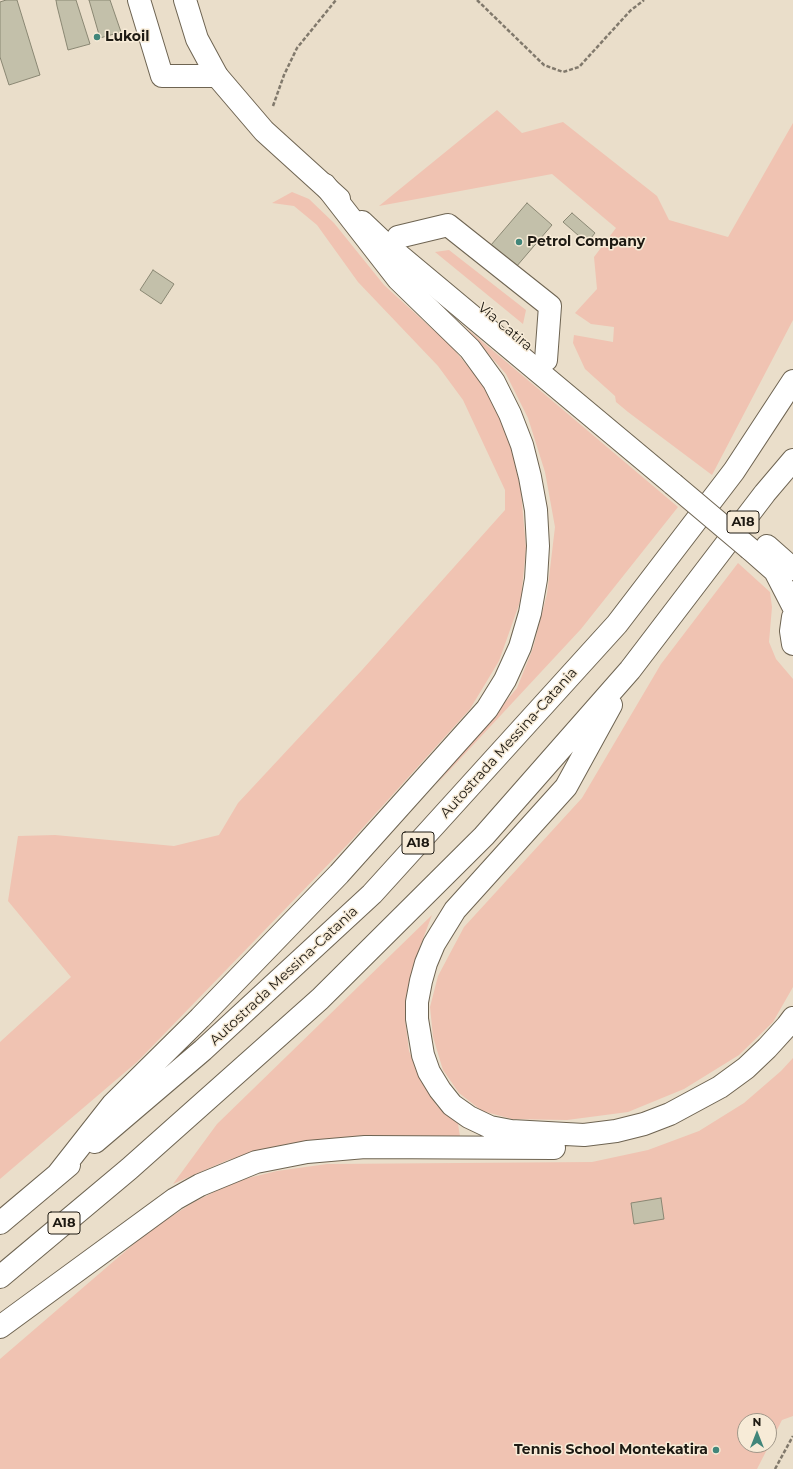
<!DOCTYPE html>
<style>
body{margin:0}
#map{position:relative;width:793px;height:1469px;overflow:hidden;background:#eadeca;font-family:Montserrat,sans-serif}
canvas{display:block}
.north{position:absolute;left:737px;top:1413px;width:40px;height:40px;box-sizing:border-box;background:#f7ebd7;border:1px solid #a09789;border-radius:50%;rotate:0deg;font-size:11px;font-weight:700;line-height:16px;text-align:center;color:#1e1a13}
.north::after{content:'';display:block;margin:auto;width:14px;height:18px;background:#41867a;clip-path:polygon(50% 0,100% 100%,50% 72%,0 100%)}
</style>
<div id="map">
<canvas width="793" height="1469"></canvas>
<div class="north">N</div>
</div>
<script>
const context = document.querySelector('canvas').getContext('2d');
context.lineJoin = 'round';
function fill(path, color) {
  context.fillStyle = color;
  context.fill(path, 'evenodd');
}
function toPath(rows) {
  const path = new Path2D();
  for (const r of rows) {
    path.moveTo(r[0], r[1]);
    for (let i = 2; i < r.length; i += 2) path.lineTo(r[i], r[i + 1]);
  }
  return path;
}
function strokePath(path, color, width, dash) {
  context.strokeStyle = color;
  context.lineWidth = width;
  context.lineCap = dash ? 'butt' : 'round';
  context.setLineDash(dash || []);
  context.stroke(path);
}
function write(font, color, halo, rows, align = 'center') {
  context.font = font + ' Montserrat,sans-serif';
  context.lineWidth = 3;
  context.setLineDash([]);
  context.textBaseline = 'middle';
  context.strokeStyle = halo;
  context.fillStyle = color;
  for (const [text, x, y, turn = 0] of rows) {
    context.save();
    context.translate(x, y);
    context.rotate((+turn || 0) * Math.PI / 180);
    context.textAlign = isNaN(turn) ? turn : align;
    if (halo) context.strokeText(text, 0, 0);
    context.fillText(text, 0, 0);
    context.restore();
  }
}
const green = toPath([
 [497,110,522,133,563,122,657,196,669,220,728,237,793,123,793,320,712,475,628,412,616,402,615,396,585,369,573,343,574,335,613,342,614,327,591,324,575,313,597,289,594,257,616,228,552,174,379,206],
 [292,192,309,199,334,223,384,285,451,346,476,376,497,408,513,451,521,492,526,548,521,599,499,661,470,709,349,843,137,1062,0,1179,0,1042,71,977,8,901,18,836,55,835,174,846,219,835,238,803,362,670,505,510,505,490,463,400,438,366,358,282,317,225,294,206,272,203],
 [449,250,526,310,523,324,435,252],
 [465,327,678,507,581,629,435,786,517,688,533,648,547,594,555,527,545,472,528,418,506,374],
 [738,563,770,592,772,607,769,642,776,659,793,679,793,987,773,1022,739,1055,684,1089,628,1112,567,1120,512,1119,482,1111,459,1093,443,1070,433,1037,430,1007,438,976,464,927,582,798,661,664],
 [432,915,415,960,408,989,405,1019,409,1051,420,1078,437,1106,458,1124,460,1136,291,1143,228,1160,173,1184,217,1124],
 [793,1058,793,1416,782,1420,757,1469,0,1469,0,1359,150,1230,194,1202,236,1181,277,1171,327,1164,592,1162,648,1150,699,1131,744,1103,781,1071],
 [745,1421,769,1421,769,1445,745,1445]
]);
const building = toPath([
 [6,0,17,0,40,75,9,85,0,57,0,2,6,0],
 [56,0,76,0,90,44,68,50,57,6,56,0],
 [89,0,110,0,121,32,100,38,89,0],
 [527,203,552,225,504,281,479,259,527,203],
 [572,213,595,233,587,243,563,222,572,213],
 [153,270,174,284,161,304,140,290,153,270],
 [661,1198,664,1219,634,1224,631,1203,661,1198]
]);
const path = toPath([
 [477,0,544,65,563,72,579,67,630,11,644,0],
 [273,106,284,75,297,48,336,0],
 [775,1469,793,1436]
]);
const minor = toPath([
 [139,0,162,76,217,76],
 [398,237,448,225,550,306,546,360]
]);
const major = toPath([
 [185,0,197,39,217,76,264,131,339,199],
 [362,222,382,241,673,484],
 [767,546,793,569],
 [750,549,775,571,793,606],
 [793,617,791,631,793,644]
]);
const highway = toPath([
 [611,705,566,787,455,910,434,944,426,963,421,981,417,1002,417,1019,423,1055,429,1072,440,1090,452,1105,469,1117,490,1127,511,1131,584,1135,616,1131,644,1124,670,1114,720,1087,746,1068,767,1048,787,1026,793,1018],
 [95,1142,203,1050,372,894,617,624,734,471,793,381],
 [58,1174,113,1104,200,1018,339,874,487,709,505,680,520,647,530,613,536,579,538,546,536,510,530,477,522,445,510,414,494,382,470,349,398,279,325,185],
 [0,1223,69,1165],
 [0,1277,129,1169,320,999,484,836,630,670,765,493,793,460],
 [0,1327,175,1199,200,1185,256,1162,307,1152,365,1147,554,1148]
]);
const majorBridge = toPath([
 [673,484,750,549]
]);
const markers = [
 [97,37,4,"#41867a"],
 [519,242,4,"#41867a"],
 [716,1450,4,"#41867a"]
];
const shields = [
 [743,522,32],
 [418,843,32],
 [64,1223,32]
];
const shieldNames = [
 ["A18",743,522],
 ["A18",418,843],
 ["A18",64,1223]
];
const poiNames = [
 ["Lukoil",105,37],
 ["Petrol Company",527,242],
 ["Tennis School Montekatira",708,1450,"right"]
];
const streetNames = [
 ["Via Catira",505,327,40],
 ["Autostrada Messina-Catania",509,743,-48],
 ["Autostrada Messina-Catania",284,976,-43]
];
fill(green, '#f0c3b2');
fill(building, '#c3c0aa');
strokePath(building, '#8a8773', 1);
strokePath(minor, '#6e6452', 24);
strokePath(major, '#6e6452', 24);
strokePath(highway, '#6e6452', 24);
strokePath(path, '#81796c', 2.5, [4, 2]);
strokePath(minor, '#fff', 22);
strokePath(major, '#fff', 22);
strokePath(highway, '#fff', 22);
strokePath(majorBridge, '#6e6452', 24, []);
strokePath(majorBridge, '#fff', 22);
for (const [x, y, r, color] of markers) {
  const dot = new Path2D();
  dot.arc(x, y, r, 0, 2 * Math.PI);
  context.fillStyle = color;
  context.fill(dot);
  strokePath(dot, '#f7ebd7', 1.5);
}
for (const [x, y, w] of shields) {
  const box = new Path2D();
  box.roundRect(x - w / 2, y - 11, w, 22, 3);
  context.fillStyle = '#f7ebd7';
  context.fill(box);
  strokePath(box, '#1e1a13', 1);
}
write('bold 13px', '#1e1a13', null, shieldNames);
write('bold 14px', '#1e1a13', '#f7ebd7', poiNames, 'left');
write('14px', '#1e1a13', '#f7ebd7', streetNames);
</script>
